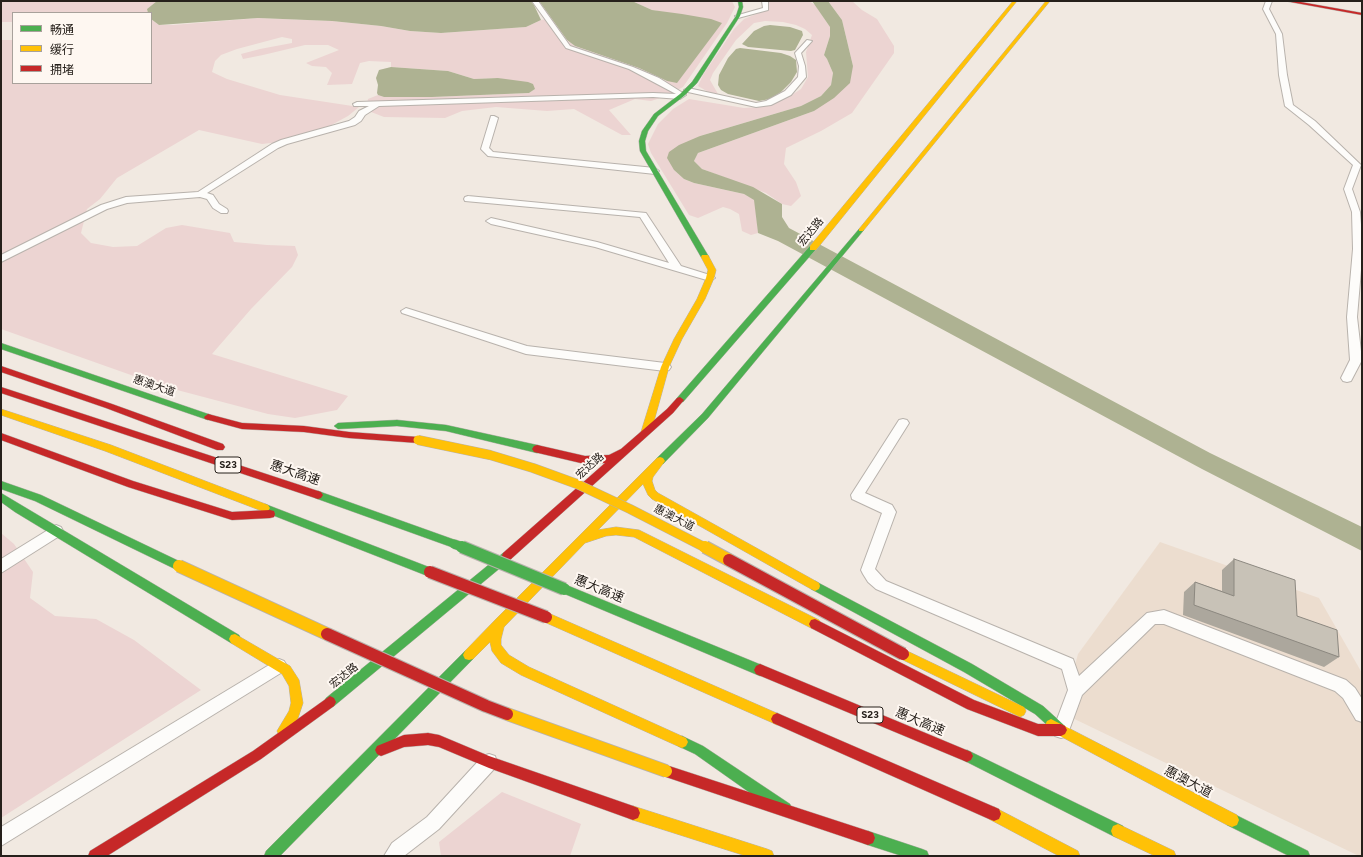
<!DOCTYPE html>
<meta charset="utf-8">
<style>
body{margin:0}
#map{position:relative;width:1363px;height:857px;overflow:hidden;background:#f1e9e1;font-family:Figtree,"Noto Sans SC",sans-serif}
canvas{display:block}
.frame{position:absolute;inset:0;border:2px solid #26201b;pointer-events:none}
.legend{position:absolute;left:12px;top:12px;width:140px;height:72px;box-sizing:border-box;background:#fef7f1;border:1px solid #a8a19b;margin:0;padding:5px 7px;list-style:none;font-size:12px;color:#26201b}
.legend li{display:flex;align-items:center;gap:8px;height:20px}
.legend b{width:20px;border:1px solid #a8a19b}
</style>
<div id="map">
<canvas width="1363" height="857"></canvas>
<div class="frame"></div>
<ul class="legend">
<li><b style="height:5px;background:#4caf50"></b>畅通</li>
<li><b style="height:5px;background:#ffc107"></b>缓行</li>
<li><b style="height:5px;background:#c62828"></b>拥堵</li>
</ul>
</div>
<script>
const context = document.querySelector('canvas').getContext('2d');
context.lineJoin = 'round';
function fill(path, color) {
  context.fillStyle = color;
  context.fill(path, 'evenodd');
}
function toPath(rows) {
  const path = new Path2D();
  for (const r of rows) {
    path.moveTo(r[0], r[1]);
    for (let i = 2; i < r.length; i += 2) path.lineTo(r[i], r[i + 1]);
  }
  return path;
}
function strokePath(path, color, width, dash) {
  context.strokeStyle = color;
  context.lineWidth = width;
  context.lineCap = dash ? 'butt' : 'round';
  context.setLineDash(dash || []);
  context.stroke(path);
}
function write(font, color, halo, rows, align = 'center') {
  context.font = font + ' Figtree,"Noto Sans SC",sans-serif';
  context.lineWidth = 4;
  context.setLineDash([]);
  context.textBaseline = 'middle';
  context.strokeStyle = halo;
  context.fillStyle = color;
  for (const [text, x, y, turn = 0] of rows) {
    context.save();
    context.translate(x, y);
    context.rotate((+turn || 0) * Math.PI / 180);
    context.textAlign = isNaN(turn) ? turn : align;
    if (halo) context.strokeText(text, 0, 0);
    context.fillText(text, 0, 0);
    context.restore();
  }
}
const built = toPath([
 [1160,542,1319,598,1362,673,1362,856,1359,856,1062,713,1078,654]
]);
const green = toPath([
 [1,1,157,1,147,9,148,13,13,13,13,22,1,22],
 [535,1,539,1,567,40,575,46,639,68,667,81,663,12,652,10,632,1,732,1,735,7,727,23,683,87,666,96,651,101,635,99,609,110,631,135,622,135,574,109,547,111,496,107,462,111,445,118,384,117,366,110,368,99,378,95,384,97,432,97,529,93,535,89,498,78,474,79,448,71,391,67,391,62,369,61,360,63,352,84,327,85,332,73,326,67,312,66,306,63,339,50,328,45,305,45,263,55,243,59,241,54,260,49,292,43,292,39,282,37,237,49,221,55,215,61,212,72,227,79,280,95,359,107,348,116,324,129,279,142,262,144,199,130,117,178,100,199,87,209,81,233,91,243,113,247,137,246,166,228,182,225,230,233,234,242,267,245,295,246,298,255,292,267,251,309,212,354,348,396,337,410,295,418,268,414,162,386,1,329,1,40,13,40,13,83,151,83,151,19,159,25,173,25,258,18,332,21,381,26,410,31,441,33,526,27,541,20,547,19],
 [768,1,809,1,815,5,830,27,830,36,824,55,827,59,833,73,831,85,821,96,801,106,700,136,674,170,684,179,694,183,744,194,755,200,758,233,751,235,742,231,739,214,730,209,723,207,698,218,689,215,651,153,648,144,658,124,673,109,689,99,744,108,760,107,774,104,790,96,801,89,808,77,806,52,812,35,805,29,796,25,783,22,765,21,754,23,736,40,713,73,710,80,718,94,710,93,698,86,703,75,734,29,744,19,769,9],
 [828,1,852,1,862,10,877,19,894,46,894,53,852,113,821,131,786,148,784,164,796,182,801,196,791,206,782,204,766,193,702,169,694,161,698,153,814,111,853,66,842,20],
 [1,533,14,544,33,572,30,598,55,616,96,619,134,640,201,690,1,818],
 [502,792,581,824,570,856,441,856,439,842]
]);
const water = toPath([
 [157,1,531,1,534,5,541,20,526,27,441,33,410,31,381,26,332,21,258,18,159,25,151,19,151,13,148,13,147,9],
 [539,1,632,1,652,10,682,14,711,19,722,23,677,83,667,81,639,68,575,46,567,40],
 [812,1,828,1,842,20,853,66,850,83,834,98,814,111,698,153,694,161,702,169,753,187,782,204,782,217,789,228,1210,453,1362,527,1362,551,1202,469,778,241,758,233,754,200,744,194,694,183,684,179,674,170,667,158,669,152,679,145,700,136,801,106,821,96,831,85,833,73,827,59,824,55,830,36,830,27],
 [770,25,790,27,802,31,803,35,795,50,791,51,748,47,742,44,754,31,764,26],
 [740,48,781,53,790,56,796,60,797,72,791,82,781,92,770,99,759,101,728,94,721,90,718,85,719,75,728,58,736,49],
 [391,67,448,71,474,79,498,78,528,82,533,84,535,89,529,93,432,97,384,97,378,95,377,93,378,85,376,78,379,70]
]);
const street = toPath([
 [532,1,538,1,570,46,633,67,659,78,686,95,680,99,653,97,379,106,365,115,361,121,355,125,287,144,278,148,207,193,213,195,219,204,227,209,228,211,227,213,221,213,213,208,207,199,200,197,127,203,107,209,1,262,1,255,101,205,126,197,198,192,272,144,281,140,349,121,355,117,359,111,369,106,354,106,353,104,357,102,653,93,676,94,629,69,566,48,532,1],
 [762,1,768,1,768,10,738,18,735,16,763,8,762,1],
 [1266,1,1272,1,1269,9,1282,34,1287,75,1293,105,1315,121,1361,165,1352,189,1360,212,1362,237,1362,258,1357,317,1362,360,1351,381,1347,382,1343,381,1341,378,1350,360,1347,317,1353,249,1352,212,1344,189,1353,165,1309,125,1285,106,1279,75,1276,34,1263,9,1266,1],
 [807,40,812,41,801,53,805,66,806,77,791,95,771,105,756,107,688,92,684,90,688,88,756,103,766,101,785,91,798,77,799,66,795,53,807,40],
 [491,116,494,116,498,118,489,148,493,152,655,168,659,171,655,174,488,156,481,149,491,116],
 [468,196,646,213,681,266,713,276,715,278,710,281,595,247,491,224,486,221,491,218,597,242,669,263,640,217,465,201,464,199,465,197,468,196],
 [406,308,527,346,665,363,669,364,671,367,669,370,665,371,526,354,402,313,401,311,406,308],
 [903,419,907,420,909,423,865,493,892,505,896,512,875,569,886,581,1073,659,1079,676,1147,613,1164,610,1346,680,1355,688,1362,699,1362,722,1356,720,1343,698,1335,691,1164,624,1155,624,1082,695,1067,736,1061,738,1055,736,1053,730,1068,690,1062,669,876,589,868,582,863,574,861,570,882,513,852,499,851,495,899,420,903,419],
 [56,525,61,527,63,531,61,535,1,573,1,559,56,525],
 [279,659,284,661,287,666,284,671,1,846,1,827,279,659],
 [489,754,495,756,497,762,495,768,439,829,404,856,384,856,392,843,427,817,483,756,489,754]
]);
const fast = toPath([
 [738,1,742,1,743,7,740,16,697,83,684,96,658,116,648,131,645,141,646,151,709,257,705,259,701,257,640,151,639,141,642,131,654,114,680,94,692,82,736,16,739,7,738,1],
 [861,228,864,230,863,231,708,418,663,464,657,464,655,461,657,458,702,414,859,229,861,228],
 [810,246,816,246,817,248,683,402,677,402,676,400,677,398,810,246],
 [1,343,211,415,212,417,208,420,205,419,1,349,1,343],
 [397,420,446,425,537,445,540,446,542,449,540,452,537,453,446,431,397,426,338,429,334,426,338,423,397,420],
 [1,481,41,495,183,563,184,566,183,569,179,571,175,569,35,501,1,489,1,481],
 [318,491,458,541,459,544,458,547,454,548,315,498,313,495,315,492,318,491],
 [1,493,239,635,241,639,239,643,235,644,231,643,15,512,1,502,1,493],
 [265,504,434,569,435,572,434,575,430,577,262,511,260,508,262,505,265,504],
 [507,552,511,553,512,556,511,559,334,706,330,708,326,706,324,702,326,698,503,553,507,552],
 [815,581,972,664,1043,706,1065,726,1067,730,1065,734,1061,736,1057,734,1035,714,964,672,811,589,810,586,811,583,815,581],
 [564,584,764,666,766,670,764,674,760,676,560,592,559,589,560,586,564,584],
 [469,650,473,651,475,655,473,659,280,856,264,856,266,851,465,651,469,650],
 [682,736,703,746,790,804,792,809,790,814,785,816,780,814,695,754,678,746,676,742,678,738,682,736],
 [967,750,1123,826,1125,831,1123,836,1118,838,1113,836,963,760,961,756,963,752,967,750],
 [1232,813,1308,851,1310,856,1289,856,1227,825,1225,820,1227,815,1232,813],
 [868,831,922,849,927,851,929,856,902,856,868,845,863,843,861,838,863,833,868,831]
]);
const slow = toPath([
 [1013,1,1017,1,816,250,810,250,810,246,1013,1],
 [1046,1,1050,1,863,231,859,231,859,229,1046,1],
 [702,255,708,255,716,270,714,278,705,299,682,339,669,367,651,432,649,434,646,435,643,434,641,432,661,367,674,339,697,299,706,278,708,270,701,257,702,255],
 [1,409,111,445,268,505,270,508,268,511,265,512,262,511,105,451,1,415,1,409],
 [660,457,663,458,665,461,653,477,652,481,655,490,658,493,819,583,820,586,819,589,815,591,811,589,652,499,648,495,643,484,598,530,616,527,639,530,819,620,821,624,819,628,815,629,811,628,634,537,616,535,606,536,585,543,504,627,501,639,501,645,509,655,529,667,686,738,688,742,686,746,682,748,521,675,501,663,492,651,490,642,473,659,469,660,465,659,463,655,465,651,496,619,657,458,660,457],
 [546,612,781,715,783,719,781,723,777,725,773,723,542,621,541,617,542,613,546,612],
 [235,634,290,666,299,680,303,703,298,718,287,735,283,737,279,735,277,731,289,711,291,703,289,686,282,674,231,643,229,639,231,635,235,634],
 [903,649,1024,707,1026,711,1024,715,1020,717,1016,715,899,658,897,654,899,650,903,649],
 [1051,719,1237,815,1239,820,1237,825,1232,827,1227,825,1047,729,1045,725,1047,721,1051,719],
 [633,806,767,849,772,851,774,856,746,856,633,820,628,818,626,813,628,808,633,806],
 [994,807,1078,851,1080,856,1059,856,989,819,987,814,989,809,994,807],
 [1118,824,1174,851,1176,856,1155,856,1113,836,1111,831,1113,826,1118,824]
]);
const jam = toPath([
 [1285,1,1295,1,1362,13,1362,15,1285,1],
 [1,366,112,404,223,444,225,447,223,450,217,450,106,408,1,372,1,366],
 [1,387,318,491,321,492,323,495,321,498,318,499,1,393,1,387],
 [680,397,684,400,673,413,511,559,507,560,503,559,502,556,503,553,605,463,585,464,534,452,532,449,534,446,537,445,585,456,609,455,621,449,667,409,677,398,680,397],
 [208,414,242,423,304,426,349,432,418,437,421,438,423,440,421,442,418,443,349,438,304,432,242,429,205,419,204,417,208,414],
 [1,433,133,481,232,512,270,510,274,511,275,514,274,517,270,518,232,520,128,487,1,440,1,433],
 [815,619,974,700,1038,724,1061,724,1065,726,1067,730,1065,734,1061,736,1038,736,967,709,811,628,809,624,811,620,815,619],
 [760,664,971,752,973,756,971,760,967,762,756,674,754,670,756,666,760,664],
 [330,696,334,698,336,702,334,706,261,759,107,856,88,856,90,851,253,751,330,696],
 [777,713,999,809,1001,814,999,819,994,821,989,819,773,723,771,719,773,715,777,713],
 [428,733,439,735,489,756,633,806,638,808,640,813,638,818,633,820,489,768,439,747,428,745,404,747,381,756,377,754,375,750,377,746,404,735,428,733],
 [666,765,868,831,873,833,875,838,873,843,868,845,666,777,662,775,660,771,662,767,666,765]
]);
const fastBridgeFar1 = toPath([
 [454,544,465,548]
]);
const fastBridge = toPath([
 [462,547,564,589]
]);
const slowBridgeFar1 = toPath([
 [418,440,490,455,533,468,577,484,630,509,706,548]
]);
const slowBridge = toPath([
 [705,547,729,560],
 [179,566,327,634],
 [507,714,666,771]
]);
const jamBridge = toPath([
 [729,560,903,654],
 [430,572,546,617],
 [327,634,486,706,507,714]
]);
const wall = toPath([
 [1234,559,1297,616,1339,657,1324,667,1183,615,1184,592,1195,582,1222,591,1222,570]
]);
const building = toPath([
 [1234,559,1295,580,1297,616,1337,630,1339,657,1194,605,1195,582,1234,596,1234,559]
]);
const shields = [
 [228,465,26],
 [870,715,26]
];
const shieldNames = [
 ["S23",228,465],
 ["S23",870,715]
];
const streetNames = [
 ["宏达路",811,232,-51],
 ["惠澳大道",154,386,19],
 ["宏达路",590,466,-42],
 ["惠澳大道",674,518,27],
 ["宏达路",344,676,-39]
];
const nearStreetnames = [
 ["惠大高速",295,473,19],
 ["惠大高速",599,589,22],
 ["惠大高速",920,722,23],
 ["惠澳大道",1188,782,28]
];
fill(built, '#ecddcf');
fill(green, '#ecd4d2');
fill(water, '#aeb292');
strokePath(street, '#b8b2ac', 2);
strokePath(fast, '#b8b2ac', 1);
strokePath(slow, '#b8b2ac', 1);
strokePath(jam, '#b8b2ac', 1);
fill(street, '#fdfcfa');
fill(fast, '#4caf50');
fill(slow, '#ffc107');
fill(jam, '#c62828');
strokePath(fastBridgeFar1, '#b8b2ac', 10, []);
strokePath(fastBridge, '#b8b2ac', 14, []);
strokePath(slowBridgeFar1, '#b8b2ac', 10, []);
strokePath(slowBridge, '#b8b2ac', 14, []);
strokePath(jamBridge, '#b8b2ac', 14, []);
strokePath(fastBridgeFar1, '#4caf50', 9);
strokePath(fastBridge, '#4caf50', 12);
strokePath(slowBridgeFar1, '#ffc107', 9);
strokePath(slowBridge, '#ffc107', 12);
strokePath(jamBridge, '#c62828', 12);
fill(wall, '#aca79d');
fill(building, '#c8c2b7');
strokePath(building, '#8c8880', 1);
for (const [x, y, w] of shields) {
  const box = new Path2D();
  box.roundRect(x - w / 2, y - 8, w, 16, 3);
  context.fillStyle = '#fef7f1';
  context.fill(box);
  strokePath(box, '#26201b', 1);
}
write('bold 10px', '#26201b', null, shieldNames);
write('11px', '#26201b', '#fef7f1', streetNames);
write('13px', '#26201b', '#fef7f1', nearStreetnames);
</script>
